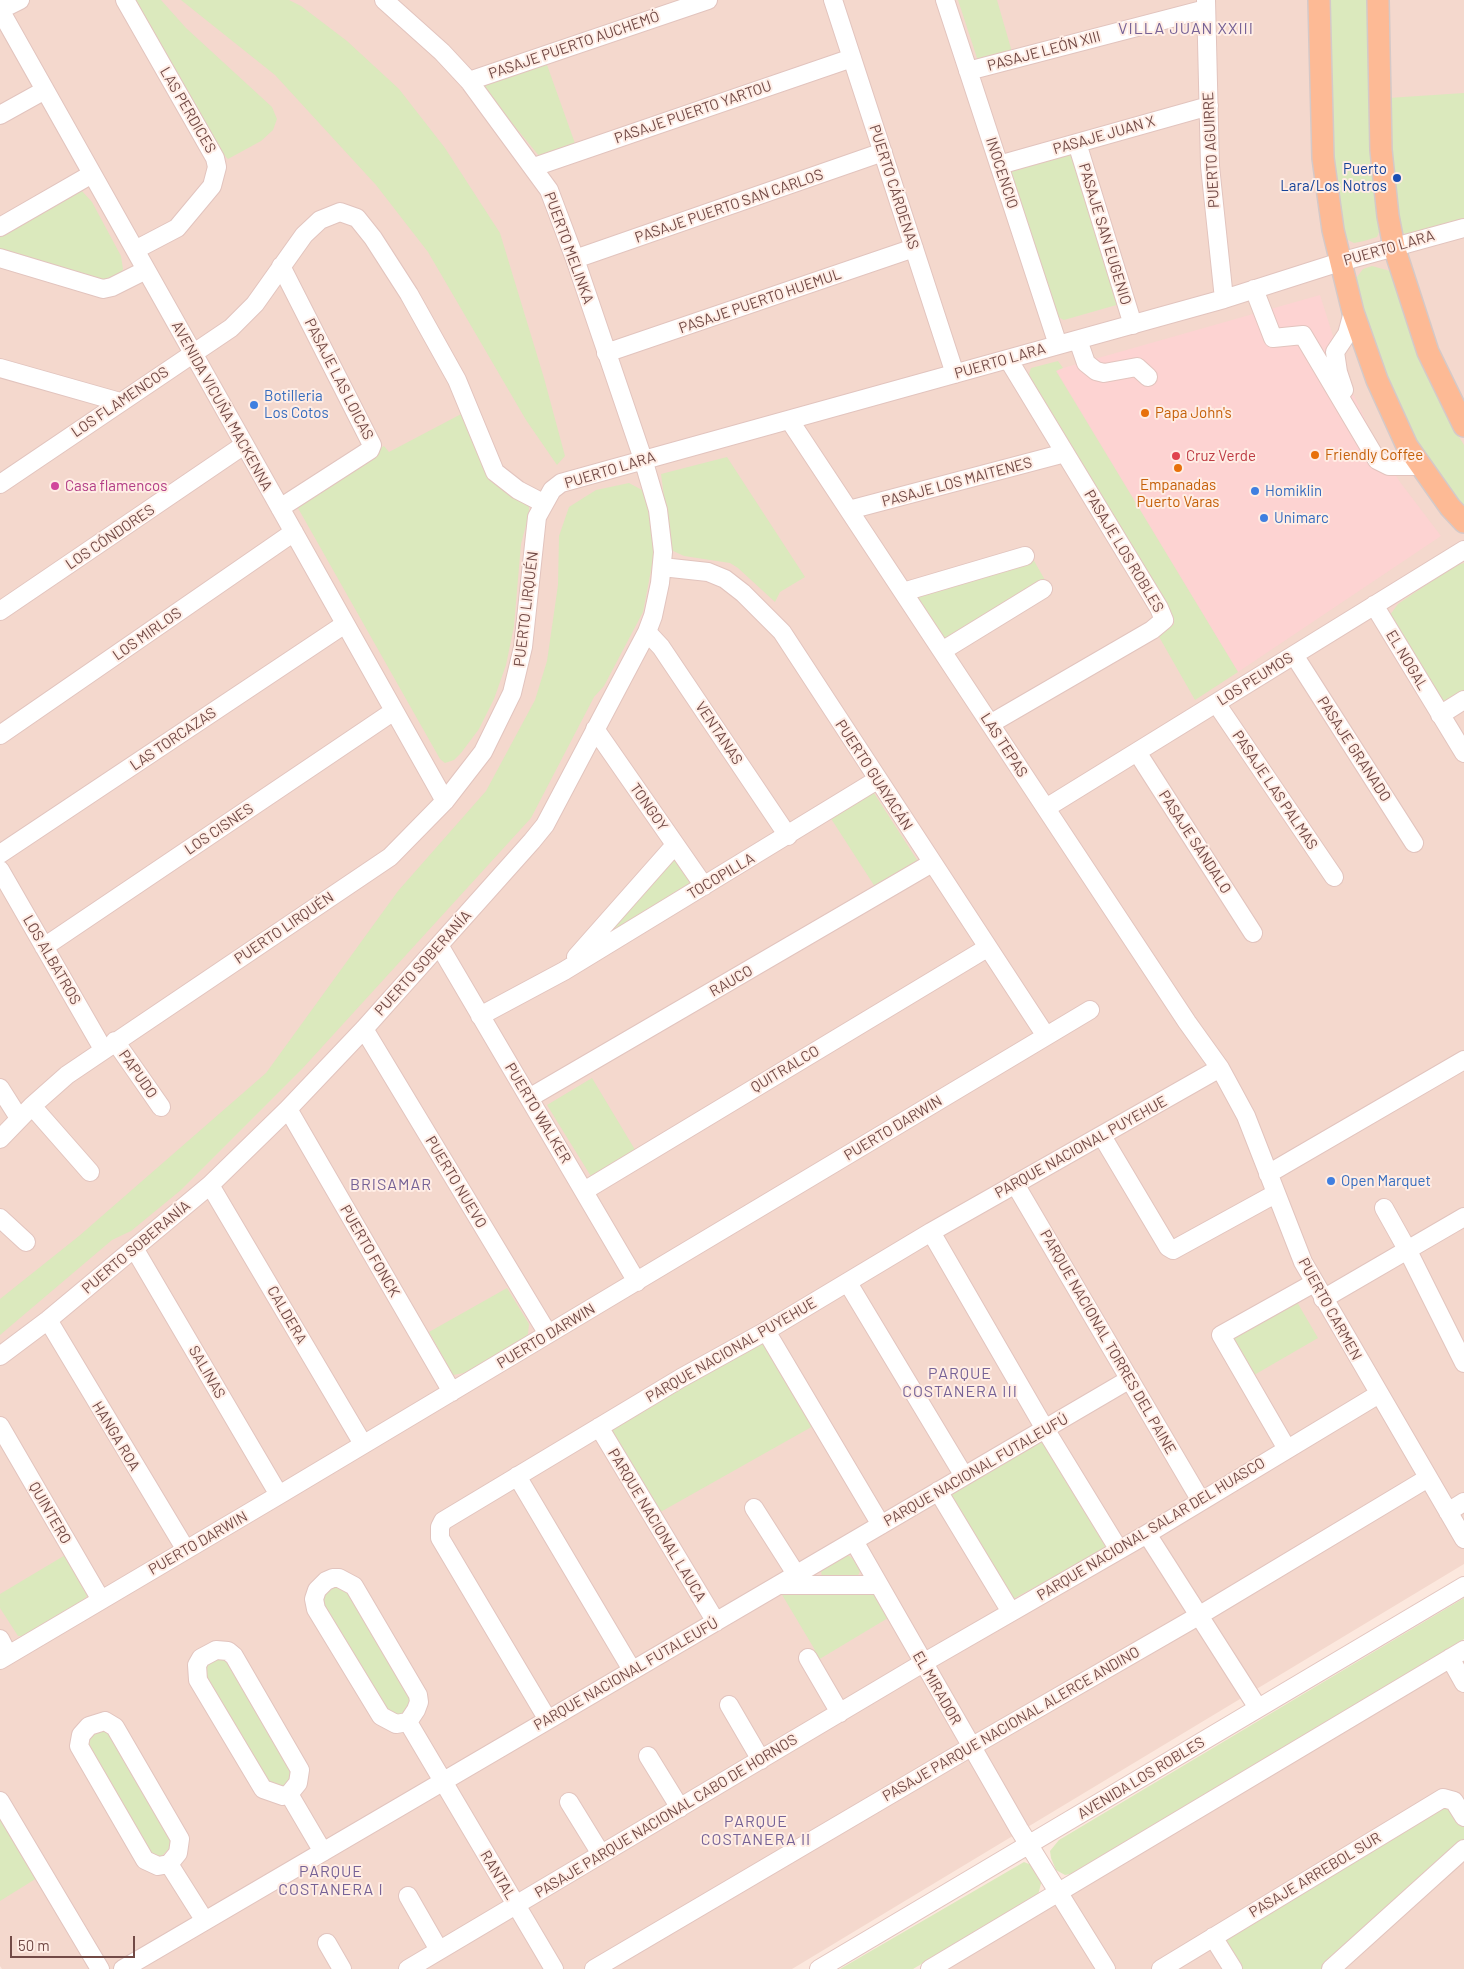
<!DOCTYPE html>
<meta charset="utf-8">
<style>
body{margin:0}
#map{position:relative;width:1464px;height:1969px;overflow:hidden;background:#fce8de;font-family:Barlow,sans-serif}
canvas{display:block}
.scale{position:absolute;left:10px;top:1936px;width:125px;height:22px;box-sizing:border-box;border:2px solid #724a46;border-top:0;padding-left:6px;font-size:15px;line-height:18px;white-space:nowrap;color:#724a46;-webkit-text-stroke:4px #ffede5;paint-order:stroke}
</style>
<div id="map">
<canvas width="1464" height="1969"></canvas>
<div class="scale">50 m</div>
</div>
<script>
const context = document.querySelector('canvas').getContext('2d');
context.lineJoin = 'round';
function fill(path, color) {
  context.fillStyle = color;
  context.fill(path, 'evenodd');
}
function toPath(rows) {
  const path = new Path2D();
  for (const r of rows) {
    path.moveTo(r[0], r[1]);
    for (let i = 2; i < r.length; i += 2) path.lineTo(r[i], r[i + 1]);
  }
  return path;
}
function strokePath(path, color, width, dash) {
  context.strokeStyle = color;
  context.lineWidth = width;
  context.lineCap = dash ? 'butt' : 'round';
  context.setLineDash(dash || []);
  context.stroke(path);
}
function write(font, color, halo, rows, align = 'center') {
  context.font = font + ' Barlow,sans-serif';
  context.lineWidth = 4;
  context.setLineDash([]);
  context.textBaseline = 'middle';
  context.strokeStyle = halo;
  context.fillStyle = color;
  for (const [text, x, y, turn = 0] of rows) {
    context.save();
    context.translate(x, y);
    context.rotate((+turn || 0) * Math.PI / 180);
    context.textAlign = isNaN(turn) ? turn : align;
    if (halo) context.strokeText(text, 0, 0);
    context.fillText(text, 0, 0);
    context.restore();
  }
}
const residential = toPath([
 [0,0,1464,0,1464,1564,792,1969,2,1969,0,1966],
 [1464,1652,1464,1969,936,1969]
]);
const commercial = toPath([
 [1320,295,1348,383,1380,451,1400,482,1441,536,1238,672,1056,370]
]);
const green = toPath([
 [131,0,161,0,186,28,272,107,277,119,273,130,261,141,228,159,216,147],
 [181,0,289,0,301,6,347,41,399,89,445,148,500,233,544,378,565,456,557,465,526,420,428,252,376,185,275,75],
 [958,0,997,0,1012,52,982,60,977,58],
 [1325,0,1368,0,1370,125,1380,230,1377,237,1364,241,1354,243,1346,239,1343,233,1332,159],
 [546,62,577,149,540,157,483,88,482,82],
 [1464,93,1464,218,1407,235,1402,232,1394,197,1388,98],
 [1074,150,1120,304,1064,320,1056,316,1011,173,1012,168],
 [81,190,92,202,121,256,123,269,120,275,104,280,0,251,0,233],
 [1372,266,1390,271,1395,279,1416,347,1445,414,1464,445,1464,510,1422,453,1405,422,1373,345,1354,281,1363,269],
 [1058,361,1063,368,1056,371,1238,672,1195,700,1158,635,1174,624,1174,620,1028,377,1031,368],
 [465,412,529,507,529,514,521,544,514,626,506,665,494,699,479,729,461,753,454,760,445,763,440,759,294,501,384,446,389,452],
 [727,457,805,577,780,592,775,602,738,568,730,563,684,556,671,550,661,474],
 [629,483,642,490,647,504,653,538,653,560,643,612,604,686,594,697,531,818,302,1069,181,1190,131,1231,112,1240,0,1335,0,1299,79,1236,266,1073,398,891,486,791,535,700,547,661,558,585,559,536,569,507,596,490],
 [1033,559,1045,580,951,639,943,638,916,599,917,595],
 [1464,563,1464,692,1448,701,1441,700,1390,615,1398,604,1454,566],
 [872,790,919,863,877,890,830,817],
 [673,857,691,881,690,886,588,949],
 [592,1078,637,1153,592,1178,547,1105],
 [507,1288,529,1324,528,1334,524,1339,464,1373,453,1375,429,1332],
 [1297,1302,1318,1338,1249,1378,1231,1340,1232,1336],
 [761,1343,767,1345,815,1425,657,1514,611,1433,614,1429,654,1403],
 [1038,1443,1046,1443,1106,1542,1106,1546,1103,1550,1013,1599,951,1498,952,1494],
 [67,1554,87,1588,87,1596,82,1602,23,1636,18,1636,0,1608,0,1594],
 [843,1556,849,1556,853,1559,860,1571,857,1578,822,1578,821,1570],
 [338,1586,349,1589,410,1696,412,1703,406,1712,400,1716,389,1716,321,1605,322,1596,328,1589],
 [781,1593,868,1593,874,1595,888,1618,818,1660,812,1652,815,1650],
 [1464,1598,1464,1639,1076,1873,1065,1875,1056,1870,1051,1858,1050,1851,1059,1840],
 [226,1657,293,1770,292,1779,283,1786,271,1788,202,1671,207,1660],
 [107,1728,173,1844,162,1856,152,1858,85,1747,88,1733],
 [1437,1807,1452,1808,1464,1827,1464,1843,1325,1969,1238,1969,1225,1941,1227,1937],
 [0,1818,37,1878,0,1901],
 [1024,1862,1034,1866,1042,1880,1038,1895,913,1969,840,1969]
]);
const minor = toPath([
 [125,0,215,158,217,167,212,186,177,228,135,250],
 [833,0,955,374],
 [945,0,1058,345],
 [1206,0,1210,166,1224,299],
 [0,10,445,801],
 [0,10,20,0],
 [968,71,1206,9],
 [469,81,708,0],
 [0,115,45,90],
 [1077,143,1133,325],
 [999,165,1209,106],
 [534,167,852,58],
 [0,227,92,174],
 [0,258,103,289,112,287,146,270],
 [575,259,883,152],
 [1254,289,1273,338,1303,335,1377,460,1389,466,1420,466],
 [1078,340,1086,363,1096,371,1104,373,1137,367,1148,377],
 [606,353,914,248],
 [0,368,120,402],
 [1344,390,1338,372,1335,352,1347,334,1353,312],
 [790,421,1187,1022,1220,1068,1246,1116,1303,1262,1464,1539],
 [0,484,231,328,255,304,304,235,320,220,340,212,357,218,373,238,409,294,457,380,495,472,518,490,543,503],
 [280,508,370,450,372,445,281,266],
 [849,510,1065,453],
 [662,567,708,572,725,579,743,593,782,632,1046,1036],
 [903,592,1025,556],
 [1374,605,1464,753],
 [0,611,244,445],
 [647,632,661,647,788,836],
 [942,651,1043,589],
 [1294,655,1414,843],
 [1216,703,1334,877],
 [1440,715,1464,700],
 [990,724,1152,630,1164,620,1159,608,1008,359],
 [595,729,704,886],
 [0,735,294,532],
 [1137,752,1253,933],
 [1046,808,1464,550],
 [0,854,345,624],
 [0,870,103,1049],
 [439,945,637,1282],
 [44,947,394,711],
 [576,957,675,845],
 [480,1016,564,971,877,780],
 [364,1029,548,1334],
 [115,1041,161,1107],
 [0,1088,19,1118],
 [529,1098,932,863],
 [32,1106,90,1172],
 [288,1109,452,1392],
 [1102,1136,1168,1247,1173,1250,1275,1194],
 [0,1139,32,1106,67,1075,390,857,445,801,483,752,512,693,523,647,537,517,552,490,561,483,1224,299,1340,262,1464,228],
 [1268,1174,1464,1060],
 [1015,1184,1201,1501],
 [210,1185,363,1444],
 [584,1191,987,948],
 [1384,1208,1408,1251,1464,1363],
 [0,1218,26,1242],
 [931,1232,1045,1429,1119,1550],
 [134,1248,279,1495],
 [848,1283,964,1476],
 [1323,1299,1464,1217],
 [48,1320,186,1550],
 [766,1331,881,1525],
 [0,1356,48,1320,210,1185,288,1109,364,1029,532,841,545,825,647,632,653,616,660,583,663,552,658,510,643,459,575,259,549,190,469,81,442,52,384,0],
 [0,1426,101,1600],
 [599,1427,716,1622],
 [1287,1449,1221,1335,1314,1283],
 [517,1476,632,1670],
 [938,1491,1011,1612],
 [754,1508,796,1574],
 [1448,1512,1464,1502],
 [1147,1534,1258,1708],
 [854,1541,1019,1829,1106,1969],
 [333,1578,339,1578,354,1586,418,1695,419,1702,416,1710,408,1722,396,1724,381,1716,316,1609,314,1599,317,1590,326,1581,333,1578],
 [779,1585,878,1585],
 [0,1639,8,1655],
 [216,1650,228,1651,234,1656,300,1770,298,1783,289,1794,283,1796,263,1789,198,1680,197,1665,201,1658,216,1650],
 [808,1658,840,1713],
 [1450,1658,1464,1683],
 [0,1660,279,1495,1090,1010],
 [729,1705,761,1760],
 [548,1720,440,1538,440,1527,443,1521,681,1378,766,1331,931,1232,1220,1068],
 [105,1721,115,1727,180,1839,178,1853,169,1864,158,1866,145,1860,79,1746,81,1735,89,1726,105,1721],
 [408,1722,554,1969],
 [648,1756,680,1808],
 [289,1794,323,1852],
 [0,1801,100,1969],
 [569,1802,601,1854],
 [169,1864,205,1921],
 [408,1896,439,1950],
 [1213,1937,1233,1969],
 [327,1943,342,1969],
 [123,1969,1130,1379],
 [408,1969,923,1663,1147,1534,1379,1394],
 [594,1969,971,1747,1200,1615,1428,1478],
 [819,1969,1464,1586],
 [930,1969,1464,1650],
 [1161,1969,1443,1798,1454,1801,1464,1817],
 [1331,1969,1464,1849]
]);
const major = toPath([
 [1319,0,1323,158,1333,230,1353,312,1377,380,1407,446,1450,507,1464,522],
 [1378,0,1381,150,1388,216,1394,247,1428,352,1464,426]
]);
const markers = [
 [1397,178,5,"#1a4fb4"],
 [254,405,5,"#3f7fe0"],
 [1145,413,5,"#e8710a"],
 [1315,455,5,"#e8710a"],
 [1176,456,5,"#e0444e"],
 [1178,468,5,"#e8710a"],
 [55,486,5,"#d1479c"],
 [1255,491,5,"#3f7fe0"],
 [1264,518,5,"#3f7fe0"],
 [1331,1181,5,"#3f7fe0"]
];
const streetNames = [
 ["PASAJE PUERTO AUCHEMÓ",574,45,-19],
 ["PASAJE LEÓN XIII",1044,51,-15],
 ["LAS PERDICES",188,110,60],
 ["PASAJE PUERTO YARTOU",693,112,-19],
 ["PASAJE JUAN X",1104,135,-16],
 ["PUERTO AGUIRRE",1211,150,-93],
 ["INOCENCIO",1002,173,72],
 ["PUERTO CÁRDENAS",894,187,72],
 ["PASAJE PUERTO SAN CARLOS",729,206,-19],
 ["PASAJE SAN EUGENIO",1105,234,73],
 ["PUERTO MELINKA",569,248,70],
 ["PUERTO LARA",1389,248,-16],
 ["PASAJE PUERTO HUEMUL",760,301,-19],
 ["PUERTO LARA",1000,361,-16],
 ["PASAJE LAS LOICAS",339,379,63],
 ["LOS FLAMENCOS",120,402,-34],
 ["AVENIDA VICUÑA MACKENNA",222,406,61],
 ["PUERTO LARA",610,470,-17],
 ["PASAJE LOS MAITENES",957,482,-15],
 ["LOS CÓNDORES",110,537,-34],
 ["PASAJE LOS ROBLES",1124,551,59],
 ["PUERTO LIRQUÉN",526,609,-83],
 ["LOS MIRLOS",147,634,-35],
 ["EL NOGAL",1407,660,59],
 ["LOS PEUMOS",1255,679,-32],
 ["VENTANAS",719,733,56],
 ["LAS TORCAZAS",173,739,-34],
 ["LAS TEPAS",1004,745,57],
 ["PASAJE GRANADO",1354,749,57],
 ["PUERTO GUAYACÁN",874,775,57],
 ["PASAJE LAS PALMAS",1275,790,56],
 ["TONGOY",649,807,55],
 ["LOS CISNES",219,829,-34],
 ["PASAJE SÁNDALO",1195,842,57],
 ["TOCOPILLA",721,876,-31],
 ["PUERTO LIRQUÉN",284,928,-34],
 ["LOS ALBATROS",52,960,60],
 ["PUERTO SOBERANÍA",423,963,-48],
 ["RAUCO",731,981,-30],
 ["QUITRALCO",785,1069,-31],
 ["PAPUDO",138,1074,55],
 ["PUERTO WALKER",538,1113,59],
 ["PUERTO DARWIN",893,1128,-31],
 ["PARQUE NACIONAL PUYEHUE",1081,1147,-29],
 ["PUERTO NUEVO",456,1182,59],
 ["PUERTO SOBERANÍA",136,1247,-40],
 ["PUERTO FONCK",370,1251,60],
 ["PUERTO CARMEN",1330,1309,61],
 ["CALDERA",287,1315,60],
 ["PUERTO DARWIN",546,1336,-31],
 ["PARQUE NACIONAL TORRES DEL PAINE",1108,1342,60],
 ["PARQUE NACIONAL PUYEHUE",731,1350,-30],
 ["SALINAS",207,1372,60],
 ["HANGA ROA",116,1436,59],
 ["PARQUE NACIONAL FUTALEUFÚ",976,1470,-30],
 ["QUINTERO",50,1513,60],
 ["PARQUE NACIONAL LAUCA",657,1525,59],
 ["PARQUE NACIONAL SALAR DEL HUASCO",1151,1529,-31],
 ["PUERTO DARWIN",198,1543,-30],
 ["PARQUE NACIONAL FUTALEUFÚ",626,1674,-30],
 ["EL MIRADOR",937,1688,60],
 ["PASAJE PARQUE NACIONAL ALERCE ANDINO",1011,1724,-30],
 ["AVENIDA LOS ROBLES",1141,1778,-31],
 ["PASAJE PARQUE NACIONAL CABO DE HORNOS",666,1816,-31],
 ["RANTAL",498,1875,59],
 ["PASAJE ARREBOL SUR",1315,1875,-31]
];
const transitNames = [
 ["Puerto",1387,169],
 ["Lara/Los Notros",1387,186]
];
const shopNames = [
 ["Botilleria",264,396],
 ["Los Cotos",264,413],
 ["Homiklin",1265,491],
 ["Unimarc",1274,518],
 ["Open Marquet",1341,1181]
];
const foodNames = [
 ["Papa John's",1155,413],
 ["Friendly Coffee",1325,455],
 ["Empanadas",1178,485,"center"],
 ["Puerto Varas",1178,502,"center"]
];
const healthNames = [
 ["Cruz Verde",1186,456]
];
const hotelNames = [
 ["Casa flamencos",65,486]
];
const neighbourhoodNames = [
 ["VILLA JUAN XXIII",1186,29],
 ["BRISAMAR",391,1185],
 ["PARQUE",960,1374],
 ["COSTANERA III",960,1392],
 ["PARQUE",756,1822],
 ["COSTANERA II",756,1840],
 ["PARQUE",331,1872],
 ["COSTANERA I",331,1890]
];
fill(residential, '#f4d8cd');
fill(commercial, '#fdd3d2');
fill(green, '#dbe9bd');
strokePath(minor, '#e2c4be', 20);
strokePath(major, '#d5c9c8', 24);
strokePath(minor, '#fff', 18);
strokePath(major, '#fdba95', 21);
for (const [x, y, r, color] of markers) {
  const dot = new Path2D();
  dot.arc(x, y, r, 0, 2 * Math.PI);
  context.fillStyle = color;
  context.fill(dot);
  strokePath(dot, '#ffede5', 2);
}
write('15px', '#724a46', '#ffede5', streetNames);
write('15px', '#164399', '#ffede5', transitNames, 'right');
write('15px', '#366cbe', '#ffede5', shopNames, 'left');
write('15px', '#c56008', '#ffede5', foodNames, 'left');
write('15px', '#be3a42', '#ffede5', healthNames, 'left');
write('15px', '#b23c85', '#ffede5', hotelNames, 'left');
context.letterSpacing = '1px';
write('16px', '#766296', '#ffede5', neighbourhoodNames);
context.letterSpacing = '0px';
</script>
